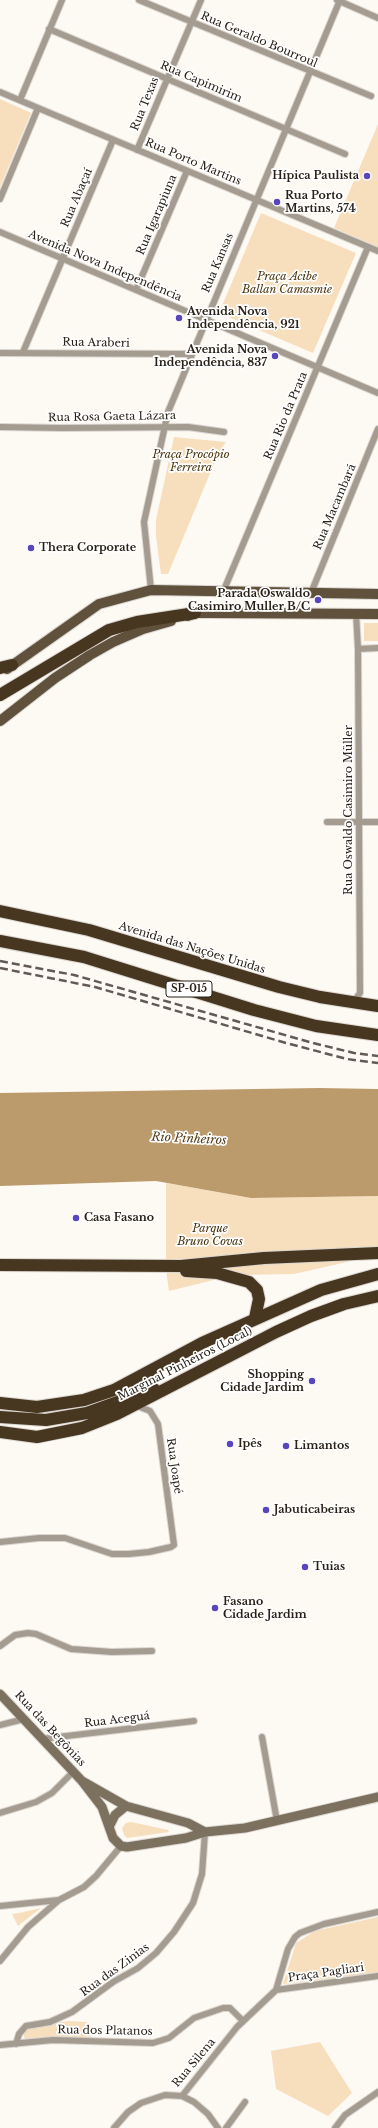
<!DOCTYPE html>
<meta charset="utf-8">
<style>
body{margin:0}
canvas{display:block;background:#fdf9f3}
</style>
<canvas width="378" height="2128"></canvas>
<script>
const context = document.querySelector('canvas').getContext('2d');
context.lineJoin = 'round';
function fill(path, color) {
  context.fillStyle = color;
  context.fill(path, 'evenodd');
}
function toPath(rows) {
  const path = new Path2D();
  for (const r of rows) {
    path.moveTo(r[0], r[1]);
    for (let i = 2; i < r.length; i += 2) path.lineTo(r[i], r[i + 1]);
  }
  return path;
}
function strokePath(path, color, width, dash) {
  context.strokeStyle = color;
  context.lineWidth = width;
  context.lineCap = dash ? 'butt' : 'round';
  context.setLineDash(dash || []);
  context.stroke(path);
}
function write(font, color, halo, rows, align = 'center') {
  context.font = font + ' "Libre Baskerville",serif';
  context.lineWidth = 3.5;
  context.setLineDash([]);
  context.textBaseline = 'middle';
  context.strokeStyle = halo;
  context.fillStyle = color;
  for (const [text, x, y, turn = 0] of rows) {
    context.save();
    context.translate(x, y);
    context.rotate((+turn || 0) * Math.PI / 180);
    context.textAlign = isNaN(turn) ? turn : align;
    if (halo) context.strokeText(text, 0, 0);
    context.fillText(text, 0, 0);
    context.restore();
  }
}
const green = toPath([
 [0,99,31,113,0,187],
 [378,124,378,247,334,228],
 [261,213,356,253,313,353,219,313],
 [174,437,226,442,219,452,168,574,161,574,156,536,156,520],
 [364,623,378,623,378,641,364,641],
 [166,1183,251,1198,378,1196,378,1255,294,1274,234,1275,169,1291,166,1270],
 [131,1822,168,1830,169,1832,127,1838,124,1835,122,1828,126,1823],
 [41,1908,18,1926,12,1914,19,1913],
 [378,1917,378,1973,283,1984,296,1943,315,1931],
 [68,2021,87,2022,91,2038,56,2038,25,2041,23,2031,27,2028],
 [320,2042,352,2093,328,2116,276,2089,271,2051]
]);
const water = toPath([
 [319,1088,378,1089,378,1196,251,1198,156,1181,0,1186,0,1093]
]);
const street = toPath([
 [139,0,371,96],
 [337,0,378,18],
 [49,29,345,154],
 [0,92,378,251],
 [20,100,62,0],
 [137,150,201,0],
 [0,199,38,108],
 [0,232,378,393],
 [136,290,187,171],
 [23,352,113,140],
 [0,353,191,354],
 [0,427,62,428,188,427,224,432],
 [151,590,144,522,168,412,340,0],
 [223,592,368,247],
 [311,593,378,429],
 [358,649,378,648],
 [327,822,378,822],
 [354,1001,360,993,358,649,356,613],
 [0,1542,39,1538,65,1538,112,1554,129,1554,149,1552,171,1547,174,1545,158,1424,150,1411,135,1405],
 [0,1646,15,1635,28,1633,36,1634,71,1649,112,1652,152,1651],
 [0,1725,24,1719],
 [262,1737,277,1821],
 [41,1739,194,1721],
 [0,1813,36,1802,52,1793,73,1772],
 [0,1906,59,1900,84,1887,96,1876,121,1846],
 [0,1961,28,1927,59,1900],
 [276,1990,288,1949,295,1937,300,1933,324,1924,378,1912],
 [16,2044,19,2034,26,2026,50,2022,72,2012,113,1982,138,1968,156,1953,174,1932,193,1903,202,1874,205,1832],
 [0,2045,53,2040,153,2043,169,2038,194,2018,223,2008,230,2008,243,2021],
 [182,2096,194,2102,208,2114,218,2128],
 [114,2128,128,2112,141,2103,165,2095,182,2096,237,2027,276,1990,378,1976],
 [226,2128,245,2102],
 [335,2128,345,2115,378,2092]
]);
const secondary = toPath([
 [0,1694,82,1781,126,1806,188,1823,205,1832],
 [82,1781,102,1807,113,1838,121,1846,127,1847,186,1838,205,1832,245,1828,378,1797],
 [110,1825,115,1815,126,1806]
]);
const primary = toPath([
 [188,616,195,613,208,613,378,614],
 [7,669,99,604,151,590,378,594],
 [0,721,55,678,90,655,113,642,143,629,171,621]
]);
const highway = toPath([
 [0,668,12,665],
 [0,695,109,630,137,622,195,613],
 [0,911,89,930,279,987,320,997,378,1006],
 [0,941,84,957,254,1010,316,1026,378,1035],
 [0,1265,181,1266,264,1258,378,1253],
 [186,1271,217,1273,249,1282,257,1290,259,1299,255,1318],
 [0,1403,37,1407,84,1400,114,1390,202,1343,321,1290,378,1274],
 [0,1417,46,1420,87,1413,154,1389],
 [0,1432,37,1437,82,1428,117,1414,276,1332,311,1316,344,1304,378,1296]
]);
const rail = toPath([
 [0,961,74,975,313,1043,354,1053,378,1056],
 [0,968,95,987,286,1043,347,1059,378,1063]
]);
const markers = [
 [367,176,4,"#5946be"],
 [277,202,4,"#5946be"],
 [179,318,4,"#5946be"],
 [275,356,4,"#5946be"],
 [31,548,4,"#5946be"],
 [318,600,4,"#5946be"],
 [76,1218,4,"#5946be"],
 [312,1381,4,"#5946be"],
 [230,1444,4,"#5946be"],
 [286,1446,4,"#5946be"],
 [266,1510,4,"#5946be"],
 [305,1567,4,"#5946be"],
 [215,1608,4,"#5946be"]
];
const shields = [
 [189,989,46]
];
const shieldNames = [
 ["SP-015",189,989]
];
const streetNames = [
 ["Rua Geraldo Bourroul",259,40,23],
 ["Rua Capimirim",201,82,23],
 ["Rua Texas",145,104,-68],
 ["Rua Porto Martins",193,162,23],
 ["Rua Abaçaí",77,198,-67],
 ["Rua Igarapiuna",157,215,-67],
 ["Rua Kansas",218,263,-67],
 ["Avenida Nova Independência",105,266,23],
 ["Rua Araberi",96,343,1],
 ["Rua Rio da Prata",286,416,-67],
 ["Rua Rosa Gaeta Lázara",112,417,-1],
 ["Rua Macambará",335,507,-67],
 ["Rua Oswaldo Casimiro Müller",349,810,-90],
 ["Avenida das Nações Unidas",192,948,17],
 ["Marginal Pinheiros (Local)",185,1364,-27],
 ["Rua Joapé",174,1466,82],
 ["Rua Aceguá",117,1720,-7],
 ["Rua das Begônias",50,1729,47],
 ["Rua das Zinias",115,1970,-36],
 ["Praça Pagliari",326,1973,-8],
 ["Rua dos Platanos",105,2031,1],
 ["Rua Silena",194,2063,-50]
];
const poiNames = [
 ["Hípica Paulista",359,176,"right"],
 ["Rua Porto",285,196],
 ["Martins, 574",285,209],
 ["Avenida Nova",187,312],
 ["Independência, 921",187,325],
 ["Avenida Nova",267,350,"right"],
 ["Independência, 837",267,363,"right"],
 ["Thera Corporate",39,548],
 ["Parada Oswaldo",310,594,"right"],
 ["Casimiro Muller B/C",310,607,"right"],
 ["Casa Fasano",84,1218],
 ["Shopping",304,1375,"right"],
 ["Cidade Jardim",304,1388,"right"],
 ["Ipês",238,1444],
 ["Limantos",294,1446],
 ["Jabuticabeiras",274,1510],
 ["Tuias",313,1567],
 ["Fasano",223,1602],
 ["Cidade Jardim",223,1615]
];
const parkNames = [
 ["Praça Acibe",287,277],
 ["Ballan Camasmie",287,290],
 ["Praça Procópio",191,455],
 ["Ferreira",191,468],
 ["Parque",210,1229],
 ["Bruno Covas",210,1242]
];
const waterNames = [
 ["Rio Pinheiros",189,1139,3]
];
fill(green, '#f7dfbe');
fill(water, '#bb9a6c');
strokePath(street, '#dbd6d0', 8);
strokePath(secondary, '#dbd6d0', 11);
strokePath(primary, '#dbd6d0', 12);
strokePath(highway, '#dbd6d0', 14);
strokePath(street, '#a59c91', 6);
strokePath(secondary, '#7c705f', 9);
strokePath(primary, '#60513d', 10);
strokePath(highway, '#483720', 12);
strokePath(rail, '#625b52', 2.5, [8, 4]);
for (const [x, y, r, color] of markers) {
  const dot = new Path2D();
  dot.arc(x, y, r, 0, 2 * Math.PI);
  context.fillStyle = color;
  context.fill(dot);
  strokePath(dot, '#fff', 1.5);
}
for (const [x, y, w] of shields) {
  const box = new Path2D();
  box.roundRect(x - w / 2, y - 8, w, 16, 3);
  context.fillStyle = '#fff';
  context.fill(box);
  strokePath(box, '#292117', 1);
}
write('bold 10px', '#292117', null, shieldNames);
write('11px', '#292117', '#fff', streetNames);
write('bold 11px', '#292117', '#fff', poiNames, 'left');
write('italic 11px', '#48310a', '#fff', parkNames);
write('italic 12px', '#533b16', '#fff', waterNames);
</script>
